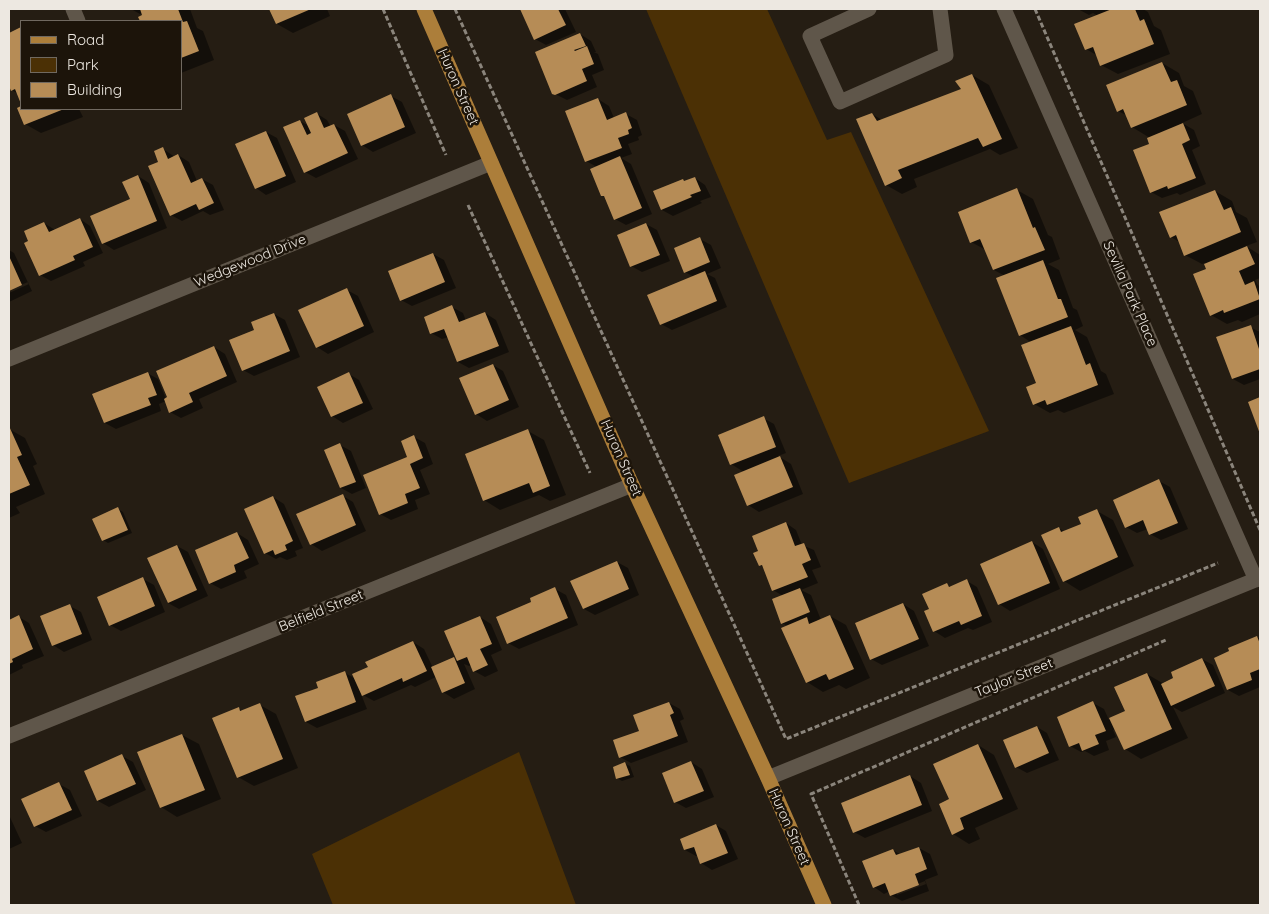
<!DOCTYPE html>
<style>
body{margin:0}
#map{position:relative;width:1269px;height:914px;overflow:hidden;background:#251d13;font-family:Quicksand,sans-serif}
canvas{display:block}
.frame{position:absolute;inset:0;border:10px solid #ede8e1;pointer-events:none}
.legend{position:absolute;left:20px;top:20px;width:162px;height:90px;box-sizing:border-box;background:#1c140a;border:1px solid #706960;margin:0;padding:6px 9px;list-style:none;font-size:15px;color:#ede8e1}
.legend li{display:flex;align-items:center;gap:10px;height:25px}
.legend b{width:25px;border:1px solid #706960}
</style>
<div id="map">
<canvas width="1269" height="914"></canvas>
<div class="frame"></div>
<ul class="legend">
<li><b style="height:6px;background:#ac7e3a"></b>Road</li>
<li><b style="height:14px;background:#4b3005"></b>Park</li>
<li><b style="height:14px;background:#b68c56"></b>Building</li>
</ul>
</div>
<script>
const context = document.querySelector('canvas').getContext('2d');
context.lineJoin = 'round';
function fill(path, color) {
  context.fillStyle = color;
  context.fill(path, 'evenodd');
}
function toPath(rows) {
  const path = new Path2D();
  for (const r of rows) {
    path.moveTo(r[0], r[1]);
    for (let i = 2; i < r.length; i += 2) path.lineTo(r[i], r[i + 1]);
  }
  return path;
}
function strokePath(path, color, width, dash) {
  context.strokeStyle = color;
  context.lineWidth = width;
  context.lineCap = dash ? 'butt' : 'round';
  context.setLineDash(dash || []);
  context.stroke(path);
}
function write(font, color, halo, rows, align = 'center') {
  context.font = font + ' Quicksand,sans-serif';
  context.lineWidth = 5;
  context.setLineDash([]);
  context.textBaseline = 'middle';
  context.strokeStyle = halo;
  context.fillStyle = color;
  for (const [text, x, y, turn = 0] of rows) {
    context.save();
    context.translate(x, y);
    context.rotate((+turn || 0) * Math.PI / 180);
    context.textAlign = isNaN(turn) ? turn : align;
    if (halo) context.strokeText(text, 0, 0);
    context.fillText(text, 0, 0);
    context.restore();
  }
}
const green = toPath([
 [646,9,767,9,827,140,851,132,989,431,849,483],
 [519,752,576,905,333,905,312,854]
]);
const shadow = toPath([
 [131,9,192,9,190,9,197,28,203,31,214,60,181,73,181,21,141,21,140,17,144,16,143,13,140,14],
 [270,9,327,9,330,16,293,33,277,24],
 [521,9,565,9,576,32,546,45,535,39],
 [1078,9,1109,9,1110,11,1116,9,1143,9,1148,12,1154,26,1161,30,1170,54,1118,74,1101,65,1098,56,1086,49,1098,16,1093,13,1089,15],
 [21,29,21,101,18,94,12,90,9,83,9,74,10,74,9,70,9,34],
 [580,34,591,41,596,52,594,52,598,54,604,70,592,75,597,87,567,100,553,93],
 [1162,63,1179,73,1184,86,1193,91,1202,114,1182,123,1194,130,1200,146,1192,150,1206,184,1180,195,1177,193,1162,198,1151,192,1150,138,1132,127,1128,116,1118,111],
 [972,75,989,85,1018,148,1000,155,990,149,914,179,917,187,902,194,886,185,872,114,882,120,963,89],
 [391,96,402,102,416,133,373,152,362,145,349,114],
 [598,99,609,106,614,118,626,114,637,120,642,135,638,137,639,140,628,144,632,154,621,158,631,164,652,214,626,225,615,219,606,198,602,195,597,167,586,161],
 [21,108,79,109,83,117,41,133,25,124,19,109],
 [316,113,327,120,331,127,334,125,345,131,358,159,316,178,305,172,300,121,309,126],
 [266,132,277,138,296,182,266,195,256,188],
 [163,149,175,157,178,155,189,162,197,181,202,179,213,185,224,210,210,215,203,211,182,221,171,215,160,163],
 [138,176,149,183,167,228,114,250,103,243,131,200],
 [695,178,705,185,711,197,700,201,702,203,673,216,662,210,655,192,683,180,686,182],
 [1017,190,1033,199,1048,235,1052,237,1060,259,1048,264,1059,270,1073,308,1077,310,1083,326,1075,330,1087,337,1101,371,1106,374,1114,394,1064,413,1058,410,1050,413,1034,404,1037,384,1032,343,1020,335,1005,276,994,270,986,250,971,242],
 [1215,191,1232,201,1236,212,1247,218,1257,242,1246,246,1260,255,1260,278,1255,280,1257,284,1260,287,1260,314,1242,322,1238,320,1227,324,1211,315,1207,270,1205,263,1202,264,1185,255,1181,243,1171,237],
 [80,219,90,226,103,253,83,262,85,266,51,281,40,275,44,223,55,230],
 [646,224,657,230,670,261,642,272,631,266],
 [700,239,711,245,721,268,707,274,715,278,727,307,672,330,661,324,694,277,685,272],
 [9,250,14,253,32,291,9,302,9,293,29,284,28,282,9,290],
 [433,254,444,260,456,288,412,306,401,300],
 [347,290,358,296,374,332,328,354,317,347],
 [452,307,463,313,466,321,485,313,496,320,509,352,469,368,458,362,449,337,442,339,431,333],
 [274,314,285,320,300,357,254,376,243,370,256,330],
 [1250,327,1260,332,1260,379,1244,385,1233,379],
 [214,347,225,354,237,382,199,399,203,408,181,418,170,412,166,401,159,404,161,411,116,429,105,423,147,373,158,379,166,399],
 [493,365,503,371,519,407,487,421,476,414],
 [349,374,359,380,373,409,343,423,332,416],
 [763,418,774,424,786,453,778,456,791,464,803,494,759,512,748,505,744,472,731,464],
 [9,429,25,438,37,464,33,466,45,494,16,507,20,513,9,518,9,503,10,503,9,501],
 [528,431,544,440,566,495,550,501,539,495,500,510,484,500],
 [414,437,425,443,433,464,420,470,430,494,415,500,418,509,391,520,380,514,409,458],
 [340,445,351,451,366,488,352,494,341,488,326,451],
 [1159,481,1170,487,1188,529,1161,540,1150,534,1148,529,1137,533,1126,527],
 [343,496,353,502,366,531,322,551,311,544],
 [273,497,284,504,303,548,295,551,297,556,287,560,280,557,276,559,265,553],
 [118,509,123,512,132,533,108,543,103,540],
 [1097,511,1113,520,1134,566,1080,591,1064,581,1059,528,1065,532,1083,524],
 [786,523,796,530,802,545,814,550,821,567,812,570,818,583,801,590,811,595,821,620,830,616,846,625,870,678,846,689,839,685,823,692,807,682,789,627,782,623,783,596,773,590,764,568,760,565,760,552],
 [237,533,248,540,259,564,244,571,247,578,221,589,210,583],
 [1032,542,1043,549,1060,589,1010,611,999,604],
 [177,546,188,552,208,596,179,609,168,603],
 [617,562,628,568,639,595,595,615,584,609],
 [143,579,154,585,165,612,121,631,110,625],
 [967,581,977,587,992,622,973,630,968,628,945,638,934,631,930,609,947,585,951,587],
 [555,589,566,595,578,625,519,649,508,643,533,603],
 [903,604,914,611,929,646,882,665,871,659],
 [70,606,81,612,92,640,64,652,53,645],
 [19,617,29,623,44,656,22,665,23,668,9,675,9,621],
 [480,617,491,624,502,650,491,655,498,671,485,677,474,671,472,665,469,666,464,664,475,689,454,699,443,692,436,677,415,687,411,685,374,701,361,694,367,709,317,728,306,722,319,688,345,673,356,679,369,667,413,642,424,649,433,668,454,659,458,661,446,632],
 [1257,637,1260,639,1260,687,1239,696,1228,690,1215,659],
 [1202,659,1213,665,1225,693,1182,712,1173,707,1188,738,1141,759,1125,749,1116,729,1113,730,1116,737,1106,741,1109,750,1094,756,1085,751,1081,752,1070,746,1093,703,1104,709,1109,720,1127,712,1147,674,1164,684],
 [669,703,680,709,684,719,680,721,688,742,631,763,620,757,640,731],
 [260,705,276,714,298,768,254,786,238,777,239,709,243,711],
 [1037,727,1047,733,1059,760,1027,773,1016,767],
 [182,735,199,744,221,799,177,817,161,807],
 [978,745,994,755,1018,809,975,828,980,839,969,844,953,834,950,800],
 [122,756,133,762,146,790,109,807,98,801,85,772],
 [691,762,702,769,714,797,686,808,675,802],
 [625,764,630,766,634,777,622,781,617,778],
 [910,776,921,783,932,811,865,838,854,832],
 [59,784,70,790,82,816,46,832,35,826],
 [9,815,22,843,9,849],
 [716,825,726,831,738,859,712,870,701,863,698,855,696,856,685,850],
 [919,848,930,854,938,875,925,880,929,891,902,901,891,895,890,891,884,894,874,887,893,850,901,855],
 [925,881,926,884,897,895,897,892]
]);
const building = toPath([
 [140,9,178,9,183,22,187,21,199,51,181,58,181,21,140,21,138,17,142,15],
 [269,9,311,9,276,24],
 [520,9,558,9,566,25,534,40],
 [1112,9,1135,9,1140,21,1144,19,1154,44,1100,66,1093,47,1085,50,1074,24],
 [21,27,21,104,15,89,11,91,9,86,9,33],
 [580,33,586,46,574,50,575,51,587,46,594,64,582,69,587,81,555,95,552,94,535,52],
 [1162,62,1171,82,1177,80,1187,105,1131,128,1123,109,1117,112,1106,85],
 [972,74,1002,139,983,147,978,138,898,170,902,178,885,186,856,119,872,113,877,121,961,89,955,81],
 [391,94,405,127,361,146,347,114],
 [598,98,607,120,626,112,632,128,628,130,629,134,618,138,622,148,585,162,565,111],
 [21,106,21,109,64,109,24,125,17,108],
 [317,112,324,128,334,124,348,153,304,173,283,127,300,120,307,135,311,133,304,118],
 [1183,123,1190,140,1182,144,1196,178,1168,189,1167,186,1150,193,1133,150,1149,144,1147,138],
 [266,131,286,176,255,189,235,144],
 [163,147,168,159,178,154,191,183,202,178,214,203,199,210,196,204,170,216,148,166,158,162,154,151],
 [620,156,642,208,614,220,604,196,601,196,590,169],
 [138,175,157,221,102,244,90,216,130,199,122,182],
 [695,177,701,191,690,195,692,197,661,210,653,191,683,179,684,181],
 [1017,188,1033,228,1035,227,1045,250,993,270,980,239,970,243,958,212],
 [1215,190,1224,210,1231,207,1241,232,1184,256,1176,235,1170,238,1159,212],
 [80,218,93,247,73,256,75,260,39,276,24,243,28,241,24,231,44,222,49,232],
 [646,223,660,255,630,267,617,235],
 [700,237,710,262,684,273,674,248],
 [1247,246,1255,264,1239,271,1245,285,1254,281,1260,299,1224,313,1223,310,1210,316,1193,274,1206,269,1204,264],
 [433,253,445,282,400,301,388,271],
 [9,256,22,285,9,291],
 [1043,260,1058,299,1061,299,1068,317,1019,336,996,278],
 [705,271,717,301,660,325,647,295],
 [347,288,364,326,316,348,298,310],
 [452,305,459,322,485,312,499,346,457,362,444,329,430,334,424,317],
 [274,313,290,351,242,371,229,340,254,330,251,322],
 [1251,325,1260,352,1260,369,1232,379,1216,337],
 [1071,326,1086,365,1090,363,1098,385,1047,405,1045,400,1033,405,1026,387,1036,383,1021,345],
 [214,346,227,376,189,393,193,402,169,413,164,399,167,397,156,371],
 [493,364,509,400,475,415,459,378],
 [148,372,157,395,148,398,151,405,104,423,92,394],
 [349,372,363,403,331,417,317,387],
 [1260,397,1260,434,1248,402],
 [764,416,776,447,730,465,718,435],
 [9,426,22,455,17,457,30,485,9,494],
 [528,429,550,486,533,493,529,483,483,501,465,454],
 [414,435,423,458,410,464,420,488,405,494,408,503,379,515,363,475,407,457,401,441],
 [340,443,356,482,340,488,324,450],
 [780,456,793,487,747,506,734,475],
 [1159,479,1178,523,1149,535,1143,520,1125,528,1113,500],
 [343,494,356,525,310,545,296,514],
 [273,496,293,541,285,545,287,550,275,555,273,550,264,554,244,509],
 [118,507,128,530,102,541,92,519],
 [1097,509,1118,557,1063,582,1041,535,1059,527,1061,532,1081,524,1078,517],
 [786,522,795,546,804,543,811,560,802,564,808,577,772,591,762,565,759,566,753,553,758,551,752,536],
 [237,532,249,558,234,565,236,572,209,584,195,550],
 [1032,541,1050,583,998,605,980,564],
 [177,545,197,590,168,603,147,558],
 [617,561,629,589,583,609,570,581],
 [143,577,155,606,109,626,97,597],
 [967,579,982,616,961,625,959,621,933,632,924,611,929,609,922,594,947,583,949,587],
 [555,587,568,618,507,644,496,617,531,602,530,598],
 [800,588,810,612,781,624,772,599],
 [903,603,919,639,870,660,855,623],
 [70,604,82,634,52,646,40,616],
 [19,615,33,649,12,659,13,662,9,664,9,620],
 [830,615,854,669,829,680,826,674,806,683,781,628,807,617,809,624],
 [480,616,492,644,480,649,488,665,473,672,467,657,457,661,444,631],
 [1257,636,1260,644,1260,669,1250,673,1252,680,1227,690,1214,658,1229,651,1228,648],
 [413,641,427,671,403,682,402,678,362,696,352,674,368,667,365,662],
 [454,657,465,683,442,693,431,667],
 [1202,658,1215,686,1171,706,1161,684,1173,678,1171,672],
 [345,671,356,702,305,722,295,696,318,688,316,682],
 [1147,673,1172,729,1124,750,1109,718,1125,711,1114,687],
 [1093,701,1106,731,1095,735,1099,744,1082,751,1079,743,1069,747,1057,717],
 [669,702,674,713,670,715,678,736,619,758,613,740,639,731,633,715],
 [260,703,283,759,237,778,212,718,239,707,240,711],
 [1037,726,1049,753,1015,768,1003,740],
 [182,734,205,790,160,808,137,752],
 [978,744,1003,799,960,818,964,829,952,835,939,804,949,799,933,764],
 [122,754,136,784,97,801,84,771],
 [691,761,704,791,674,803,662,773],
 [625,762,630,775,616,779,613,767],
 [910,775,922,805,853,833,841,803],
 [59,782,72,810,34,827,21,799],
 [716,824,728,853,700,864,694,847,684,850,680,839],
 [919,847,927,869,915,874,919,885,890,896,885,883,873,888,862,861,893,849,896,855]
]);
const path = toPath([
 [383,9,446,155],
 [455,9,786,739,1218,563],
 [1035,9,1260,530],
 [468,205,590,473],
 [859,905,811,794,1166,640]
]);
const minor = toPath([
 [73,9,78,21],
 [869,9,810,36,840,102,946,55,940,9],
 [1004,9,1256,580],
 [9,359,491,163],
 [9,736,632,485],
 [768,778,1260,578]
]);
const major = toPath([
 [424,9,632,485,768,778,824,905]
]);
const streetNames = [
 ["Huron Street",458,87,66],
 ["Wedgewood Drive",250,261,-22],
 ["Sevilla Park Place",1130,294,66],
 ["Huron Street",621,458,66],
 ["Belfield Street",321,611,-22],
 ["Taylor Street",1014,678,-22],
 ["Huron Street",789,827,66]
];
fill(green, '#4b3005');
fill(shadow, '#0007');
fill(building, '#b68c56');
strokePath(path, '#8b857c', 3, [5, 2.5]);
strokePath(minor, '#5f564a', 15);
strokePath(major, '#ac7e3a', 15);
write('14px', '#ede8e1', '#1c140a', streetNames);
</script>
